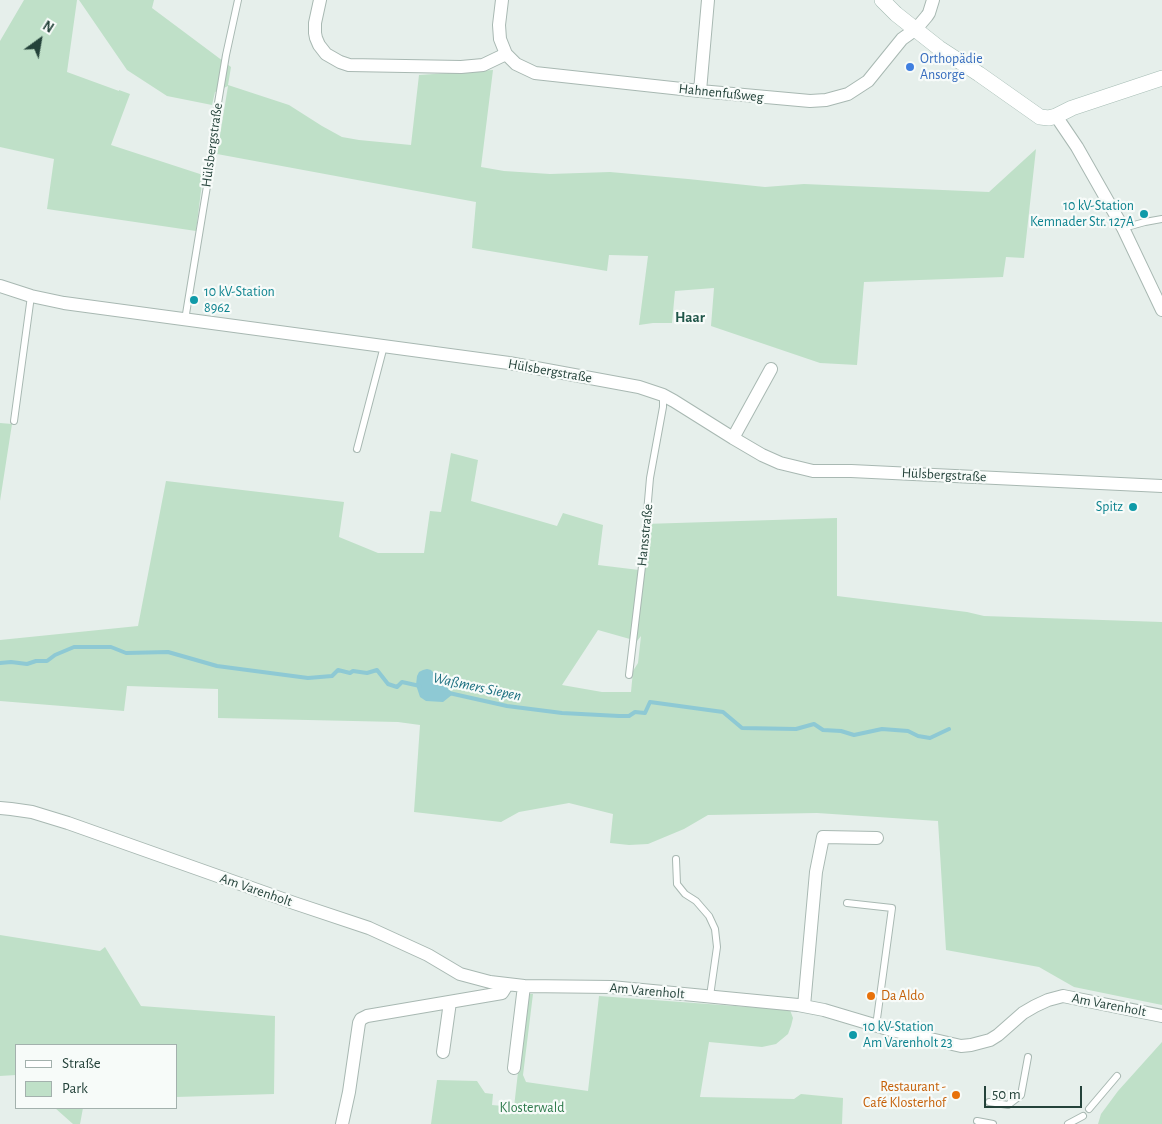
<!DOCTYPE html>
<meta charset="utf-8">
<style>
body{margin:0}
#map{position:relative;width:1162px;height:1124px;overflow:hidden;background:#e6efeb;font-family:"Alegreya Sans",sans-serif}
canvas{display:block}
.legend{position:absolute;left:15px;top:1044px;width:162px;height:65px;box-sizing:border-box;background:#f7fbf9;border:1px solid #a3b1ad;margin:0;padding:6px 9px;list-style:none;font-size:15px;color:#24423a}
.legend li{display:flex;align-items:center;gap:10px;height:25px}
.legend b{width:25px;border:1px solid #a3b1ad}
.north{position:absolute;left:15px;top:15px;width:50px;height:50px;-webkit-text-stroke:4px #f7fbf9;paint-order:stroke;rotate:32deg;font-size:14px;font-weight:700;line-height:20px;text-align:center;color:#24423a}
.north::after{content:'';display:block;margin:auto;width:18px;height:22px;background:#24423a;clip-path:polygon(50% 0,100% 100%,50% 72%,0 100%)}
.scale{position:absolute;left:984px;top:1086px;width:98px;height:22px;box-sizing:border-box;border:2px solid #24423a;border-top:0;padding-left:6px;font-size:15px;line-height:18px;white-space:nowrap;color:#24423a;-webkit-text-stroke:4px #f7fbf9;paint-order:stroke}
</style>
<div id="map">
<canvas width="1162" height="1124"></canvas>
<ul class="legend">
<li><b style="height:6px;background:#fff"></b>Straße</li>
<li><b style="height:14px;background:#bfe0c8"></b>Park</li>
</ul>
<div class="north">N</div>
<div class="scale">50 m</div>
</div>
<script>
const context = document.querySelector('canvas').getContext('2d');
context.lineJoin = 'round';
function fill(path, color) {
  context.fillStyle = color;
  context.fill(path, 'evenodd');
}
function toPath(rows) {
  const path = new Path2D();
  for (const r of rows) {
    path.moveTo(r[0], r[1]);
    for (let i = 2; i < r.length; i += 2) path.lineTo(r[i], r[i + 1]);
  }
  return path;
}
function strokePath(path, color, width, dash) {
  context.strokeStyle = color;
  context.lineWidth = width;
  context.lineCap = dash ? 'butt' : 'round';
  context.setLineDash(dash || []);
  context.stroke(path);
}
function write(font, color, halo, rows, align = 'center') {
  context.font = font + ' "Alegreya Sans",sans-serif';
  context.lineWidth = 4.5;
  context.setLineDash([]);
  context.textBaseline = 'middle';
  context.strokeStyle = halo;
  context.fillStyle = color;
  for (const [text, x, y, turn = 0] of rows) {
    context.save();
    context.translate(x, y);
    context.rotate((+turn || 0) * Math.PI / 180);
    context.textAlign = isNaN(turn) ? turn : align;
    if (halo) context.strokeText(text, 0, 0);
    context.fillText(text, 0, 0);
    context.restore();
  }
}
const green = toPath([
 [24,0,77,0,67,72,119,91,119,90,130,94,111,145,203,175,196,231,47,209,54,159,0,147,0,41],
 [79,0,154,0,152,8,231,67,228,85,289,105,322,126,342,137,359,140,411,145,419,75,493,70,481,167,504,171,550,174,610,172,688,179,765,187,804,184,989,192,1036,149,1024,258,1006,257,1003,277,864,282,857,365,820,363,711,326,714,288,675,291,672,323,653,323,639,325,648,256,609,255,607,271,472,248,476,202,217,154,228,86,215,92,212,105,167,96,127,70],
 [0,423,12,424,0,501],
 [451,453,478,460,471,501,557,526,563,513,603,525,598,565,639,570,644,524,837,518,837,596,967,612,984,616,1162,622,1162,1005,1074,987,1039,967,946,950,938,821,817,813,708,815,684,829,648,844,629,845,610,843,613,814,569,803,519,812,501,822,414,812,420,725,398,722,218,718,218,689,127,686,124,711,0,701,0,640,138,626,166,481,344,502,339,537,378,553,424,553,430,511,441,512],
 [598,630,637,641,641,636,638,663,633,671,631,692,602,692,562,685],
 [0,935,100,951,105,947,141,1006,275,1016,274,1094,176,1097,176,1045,16,1045,16,1075,0,1076],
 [527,994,533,994,523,1075,526,1082,588,1091,599,996,790,1010,793,1018,791,1026,788,1034,776,1044,762,1047,709,1042,700,1097,794,1099,801,1094,843,1098,842,1124,431,1124,437,1080,477,1081,485,1093,493,1094,492,1105,514,1107],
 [1162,1042,1162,1124,1098,1124,1101,1114,1118,1091],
 [55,1108,83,1108,80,1124,73,1124]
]);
const water = toPath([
 [427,669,431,670,453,694,443,702,426,701,420,697,416,685,417,676,419,672,423,670]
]);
const stream = toPath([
 [0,663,11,662,27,664,36,661,47,661,55,655,74,647,111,647,126,653,168,652,217,666,308,678,332,676,338,670,350,673,353,671,367,673,377,670,388,684,397,687,402,682,420,686],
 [449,693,507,706,562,713,619,716,629,716,635,712,645,713,650,702,723,712,742,728,796,729,814,724,823,730,841,731,854,735,882,729,908,731,918,736,930,738,949,729]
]);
const lane = toPath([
 [1123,228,1145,222,1162,219],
 [185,320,209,174,216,115,226,55,238,0],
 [14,421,31,296],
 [357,449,384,346],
 [629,675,643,558,650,478,663,407,663,395],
 [676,859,677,884,685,894,696,901,709,916,715,929,717,947,710,996],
 [847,903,892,908,876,1026],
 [989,1102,1008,1105,1021,1095,1028,1057],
 [1089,1109,1117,1076],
 [977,1121,993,1124],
 [1068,1124,1083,1116]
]);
const street = toPath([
 [320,0,315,23,315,33,316,38,319,45,326,54,340,62,349,65,461,67,483,65,506,54],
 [502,0,499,25,500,39,506,54,516,64,535,73,700,91,810,101,826,100,848,94,868,81,902,39,916,29,927,16,929,13,933,0],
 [700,91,708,0],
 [1056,116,1077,147,1123,228,1162,310],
 [0,286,31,296,64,303,509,363,639,387,663,395,674,401,733,438,762,455,780,463,813,471,851,471,1162,486],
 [733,438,771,369],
 [0,808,11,809,32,812,68,823,294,903,369,928,428,955,460,974,490,982,524,986,611,987,798,1005,824,1010,891,1030,961,1046,971,1045,990,1040,998,1035,1023,1013,1035,1006,1048,1000,1063,996,1162,1016],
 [804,1006,816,872,823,837,877,838],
 [443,1052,450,1002],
 [514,1068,524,986],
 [342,1124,349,1092,359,1023,361,1019,367,1016,502,993,507,985]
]);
const secondary = toPath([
 [882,0,896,14,939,48,979,74,1040,117,1049,118,1056,116,1072,108,1162,78]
]);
const markers = [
 [910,67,5,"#3f7fe0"],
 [1144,214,5,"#0f9aa8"],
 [194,300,5,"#0f9aa8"],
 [1133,507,5,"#0f9aa8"],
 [871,996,5,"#e8710a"],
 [853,1035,5,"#0f9aa8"],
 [956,1095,5,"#e8710a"]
];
const shopNames = [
 ["Orthopädie",920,59],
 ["Ansorge",920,75]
];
const streetNames = [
 ["Hahnenfußweg",721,93,6],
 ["Hülsbergstraße",212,145,-82],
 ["Hülsbergstraße",550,371,10],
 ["Hülsbergstraße",944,475,3],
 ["Hansstraße",645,535,-84],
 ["Am Varenholt",256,890,19],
 ["Am Varenholt",647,991,5],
 ["Am Varenholt",1109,1005,11]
];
const cultureNames = [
 ["10 kV-Station",1134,206],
 ["Kemnader Str. 127A",1134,222],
 ["10 kV-Station",204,292,"left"],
 ["8962",204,308,"left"],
 ["Spitz",1123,507],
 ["10 kV-Station",863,1027,"left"],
 ["Am Varenholt 23",863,1043,"left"]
];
const foodNames = [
 ["Da Aldo",881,996],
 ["Restaurant -",946,1087,"right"],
 ["Café Klosterhof",946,1103,"right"]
];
const parkNames = [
 ["Klosterwald",532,1108]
];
const neighbourhoodNames = [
 ["Haar",690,317]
];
const waterNames = [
 ["Waßmers Siepen",477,687,12]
];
fill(green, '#bfe0c8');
fill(water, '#8ec9d4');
strokePath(stream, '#8ec9d4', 4);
strokePath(lane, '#a8b8b2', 8);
strokePath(street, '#a8b8b2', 14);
strokePath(secondary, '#a4bbb3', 16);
strokePath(lane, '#fff', 6);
strokePath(street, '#fff', 12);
strokePath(secondary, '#fff', 15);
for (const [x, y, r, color] of markers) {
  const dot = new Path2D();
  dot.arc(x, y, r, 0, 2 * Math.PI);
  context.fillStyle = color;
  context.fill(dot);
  strokePath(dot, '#f7fbf9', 2);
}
write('14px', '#366cbe', '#f7fbf9', shopNames, 'left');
write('14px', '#24423a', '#f7fbf9', streetNames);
write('14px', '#0d838f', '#f7fbf9', cultureNames, 'right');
write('14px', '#c56008', '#f7fbf9', foodNames, 'left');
write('14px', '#2d7a4b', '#f7fbf9', parkNames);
write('bold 15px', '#1f5548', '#f7fbf9', neighbourhoodNames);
write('italic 15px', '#1c6f80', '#f7fbf9', waterNames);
</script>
